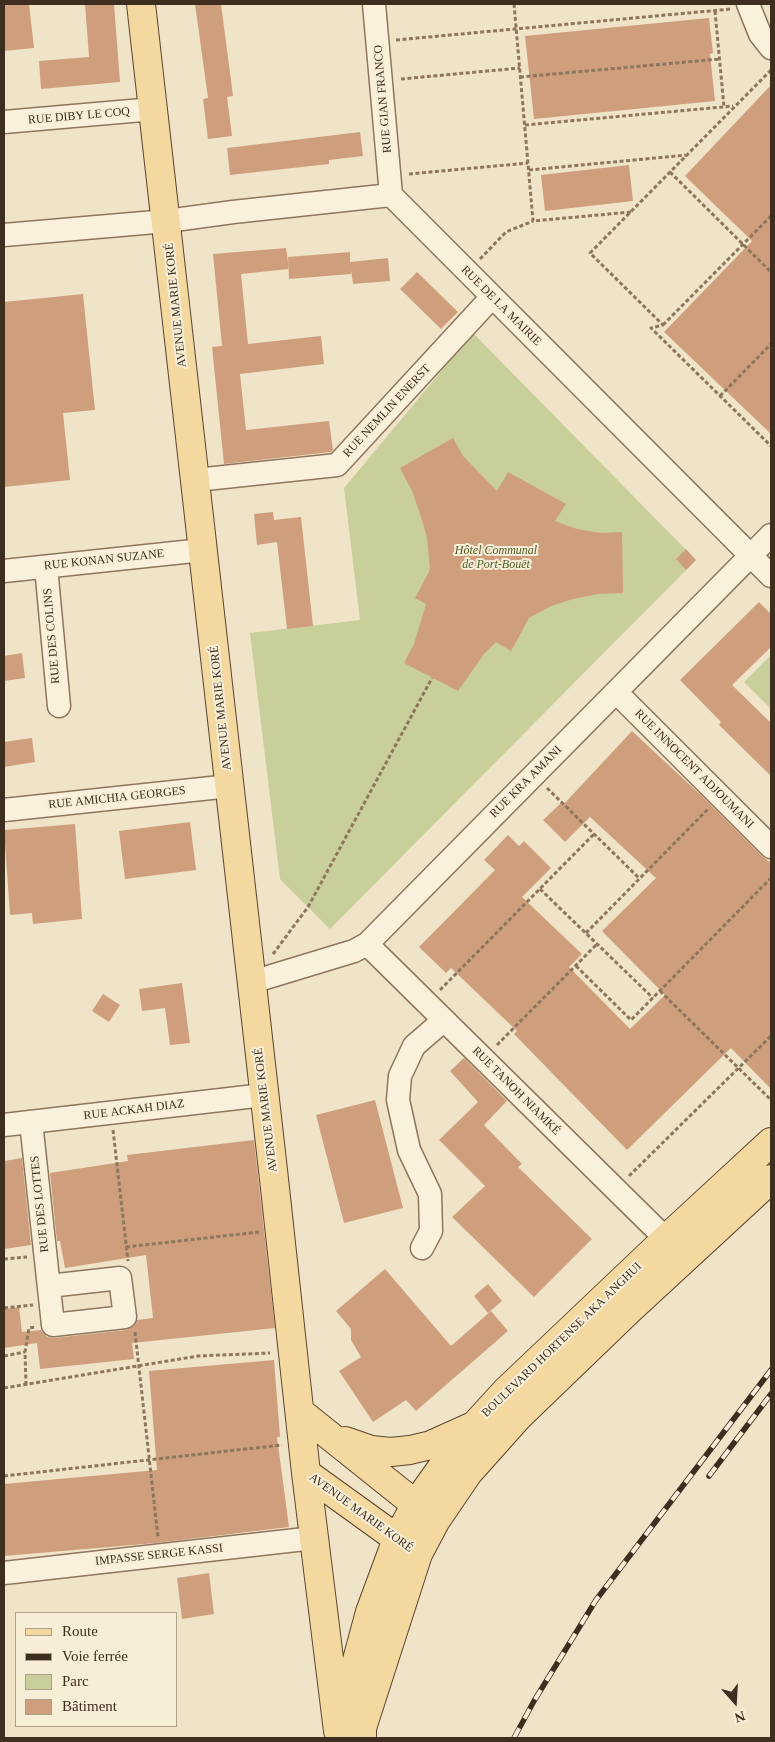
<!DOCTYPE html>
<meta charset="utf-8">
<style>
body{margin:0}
#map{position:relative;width:775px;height:1742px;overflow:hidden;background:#f0e4c8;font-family:Georgia,serif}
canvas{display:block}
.frame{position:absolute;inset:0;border:5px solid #3d2e20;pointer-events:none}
.legend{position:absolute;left:15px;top:1612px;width:162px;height:115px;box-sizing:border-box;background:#f7eed8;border:1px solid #ada18e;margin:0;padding:6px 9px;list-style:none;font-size:15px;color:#3d2e20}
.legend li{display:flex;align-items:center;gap:10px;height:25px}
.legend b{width:25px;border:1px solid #ada18e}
.north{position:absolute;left:710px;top:1677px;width:50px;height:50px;-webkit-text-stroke:4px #f7eed8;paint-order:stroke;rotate:161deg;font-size:14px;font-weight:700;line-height:20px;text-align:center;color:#3d2e20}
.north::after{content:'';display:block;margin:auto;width:18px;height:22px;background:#3d2e20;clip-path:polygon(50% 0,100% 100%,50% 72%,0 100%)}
</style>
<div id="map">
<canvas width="775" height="1742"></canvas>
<div class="frame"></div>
<ul class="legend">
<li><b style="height:6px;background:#f3d9a0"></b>Route</li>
<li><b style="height:6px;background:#3d2e20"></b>Voie ferrée</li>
<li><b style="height:14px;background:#c9cf9b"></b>Parc</li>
<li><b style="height:14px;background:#cf9f7d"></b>Bâtiment</li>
</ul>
<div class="north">N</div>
</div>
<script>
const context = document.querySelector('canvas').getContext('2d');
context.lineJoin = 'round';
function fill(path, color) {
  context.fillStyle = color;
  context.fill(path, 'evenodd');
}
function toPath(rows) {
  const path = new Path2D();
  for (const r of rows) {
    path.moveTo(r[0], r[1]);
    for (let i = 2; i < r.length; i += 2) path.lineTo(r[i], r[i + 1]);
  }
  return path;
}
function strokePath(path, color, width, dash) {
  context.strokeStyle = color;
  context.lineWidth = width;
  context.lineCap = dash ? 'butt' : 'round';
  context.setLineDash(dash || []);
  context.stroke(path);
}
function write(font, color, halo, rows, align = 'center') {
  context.font = font + ' Georgia,serif';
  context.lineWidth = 4;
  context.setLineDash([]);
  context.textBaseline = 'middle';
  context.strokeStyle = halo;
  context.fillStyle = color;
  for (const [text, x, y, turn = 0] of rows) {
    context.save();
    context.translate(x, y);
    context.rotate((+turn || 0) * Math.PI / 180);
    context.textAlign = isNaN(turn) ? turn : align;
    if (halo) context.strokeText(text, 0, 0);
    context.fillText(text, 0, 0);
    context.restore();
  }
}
const green = toPath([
 [473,333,696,560,330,929,280,879,250,633,360,620,344,488],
 [771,655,771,709,744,682]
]);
const building = toPath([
 [4,4,29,4,34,48,4,51],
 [85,4,114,4,120,82,41,89,39,61,89,57],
 [195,4,221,4,233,96,227,97,232,136,208,139,203,99,208,98],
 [709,18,713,53,710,54,715,101,534,119,525,36],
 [771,85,771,434,664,332,752,241,685,176],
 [360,132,363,156,329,160,329,164,230,175,227,148],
 [629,165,633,201,545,211,541,175],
 [286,248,289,269,241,274,248,344,321,336,324,364,240,374,246,430,329,421,333,450,331,452,224,464,212,347,222,346,213,254],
 [350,252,350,262,388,258,390,281,353,284,351,270,351,274,289,279,288,257],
 [417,272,458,312,441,329,400,289],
 [83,294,95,410,63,413,70,480,4,487,4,302],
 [453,438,463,456,497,491,508,472,566,504,555,521,577,529,601,533,622,532,623,593,598,594,573,599,551,606,529,618,511,651,496,642,484,654,458,691,404,663,414,644,426,604,415,598,430,570,427,537,420,514,412,491,400,468],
 [273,512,274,520,301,517,313,626,287,629,277,542,257,545,254,514],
 [686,549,696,560,686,570,676,559],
 [759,602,771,614,771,647,732,685,771,723,771,776,719,725,721,722,680,680],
 [22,653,25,678,4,681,4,656],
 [632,731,704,798,762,856,771,863,771,1089,731,1048,627,1150,514,1034,517,1031,451,968,446,973,419,947,495,870,484,860,508,835,519,846,524,841,551,868,522,897,582,954,569,967,630,1029,665,995,602,931,656,878,590,817,565,842,543,820,561,803,563,805],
 [32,738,35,762,4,767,4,742],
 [190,822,196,870,125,879,119,831],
 [75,824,82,919,33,924,32,913,10,915,4,830],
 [182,983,190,1043,170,1045,165,1008,142,1011,139,989],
 [103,994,120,1005,109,1022,92,1011],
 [464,1058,507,1101,484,1125,522,1164,518,1167,592,1239,534,1297,452,1217,485,1186,439,1140,478,1102,450,1071],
 [375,1100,403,1208,344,1223,316,1115],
 [254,1140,275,1328,132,1343,134,1359,40,1369,37,1343,4,1348,4,1309,19,1307,22,1332,41,1330,47,1337,54,1338,126,1330,133,1327,137,1320,153,1318,146,1255,65,1268,60,1241,57,1241,50,1173,128,1161,127,1155],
 [22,1158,31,1245,4,1249,4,1161],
 [385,1269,451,1346,491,1311,508,1331,416,1411,406,1400,373,1422,339,1371,361,1357,351,1340,351,1329,336,1311],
 [488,1284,502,1301,488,1313,474,1296],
 [274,1360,280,1437,277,1437,289,1527,156,1543,4,1556,4,1484,157,1470,149,1371],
 [209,1573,214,1614,182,1619,177,1578]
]);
const path = toPath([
 [514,4,533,221,631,212],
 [715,11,724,107],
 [396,40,731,9],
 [771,70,590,253,663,325,651,328,771,446],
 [520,77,720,59],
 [401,79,520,68],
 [525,125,733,106],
 [529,170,687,155],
 [670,172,771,272],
 [409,174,528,163],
 [480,259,506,232,533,221],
 [663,325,771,216],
 [720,396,771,344],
 [547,788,639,878],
 [540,889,653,998],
 [586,933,708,809],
 [273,954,308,907,432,678],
 [576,966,631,1020,771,878],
 [440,990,594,834],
 [660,991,771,1100],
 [497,1045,597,944],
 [113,1130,128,1261],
 [629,1176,771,1036],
 [126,1247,259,1232],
 [4,1259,27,1257],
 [4,1308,33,1305],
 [135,1332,158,1537],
 [4,1356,25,1352],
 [26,1385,25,1352,29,1328,35,1327],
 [4,1388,198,1356,270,1353],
 [4,1476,282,1445]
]);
const minor = toPath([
 [374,4,391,195],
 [748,4,760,34,771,48],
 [4,122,154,109],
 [391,195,771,576],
 [4,235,167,221,233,212,391,195],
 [196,480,337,465,492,297],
 [46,567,59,706],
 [4,571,203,550],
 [616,692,771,847],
 [4,810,230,786],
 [367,944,666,1239],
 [252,982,354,951,367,944,771,535],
 [31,1122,53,1325,125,1317,120,1278,49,1286],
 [4,1125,264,1095],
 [422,1248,431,1231,430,1194,409,1150,398,1100,400,1076,414,1046,444,1020],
 [4,1573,314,1538]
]);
const major = toPath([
 [141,4,274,1179,306,1473,338,1731],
 [300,1412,430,1516],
 [345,1441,371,1450,391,1452,410,1450,431,1445,471,1427],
 [306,1473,410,1548],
 [342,1716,370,1612,397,1539,416,1504,450,1456,474,1426,506,1391,666,1239,771,1142],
 [362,1738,362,1728,418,1554,436,1520,468,1473,518,1417,628,1311,771,1179]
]);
const rail = toPath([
 [709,1476,771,1394],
 [514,1738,534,1701,596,1600,771,1370]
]);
const streetNames = [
 ["RUE GIAN FRANCO",383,99,-95],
 ["RUE DIBY LE COQ",79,116,-5],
 ["AVENUE MARIE KORÉ",176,305,-96],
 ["RUE DE LA MAIRIE",501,306,45],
 ["RUE NEMLIN ENERST",387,411,-47],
 ["RUE KONAN SUZANE",104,560,-6],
 ["RUE DES COLINS",52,636,-95],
 ["AVENUE MARIE KORÉ",221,708,-96],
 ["RUE INNOCENT ADJOUMANI",694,769,45],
 ["RUE KRA AMANI",526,782,-45],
 ["RUE AMICHIA GEORGES",117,798,-6],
 ["RUE TANOH NIAMKÉ",516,1091,45],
 ["RUE ACKAH DIAZ",134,1110,-7],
 ["AVENUE MARIE KORÉ",266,1110,-97],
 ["RUE DES LOTTES",40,1204,-96],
 ["BOULEVARD HORTENSE AKA ANGHUI",562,1340,-44],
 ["AVENUE MARIE KORÉ",361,1513,36],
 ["IMPASSE SERGE KASSI",159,1555,-6]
];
const parkNames = [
 ["Hôtel Communal",496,551],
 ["de Port-Bouët",496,565]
];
fill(green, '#c9cf9b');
fill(building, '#cf9f7d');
strokePath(minor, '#8d765c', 25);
strokePath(major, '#5b4430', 30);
strokePath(path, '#8d765c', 3, [4, 2.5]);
strokePath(minor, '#faf1dc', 22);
strokePath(major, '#f3d9a0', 28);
strokePath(rail, '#3d2e20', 5.5);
strokePath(rail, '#f7eed8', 4, [11]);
write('12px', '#3d2e20', '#f7eed8', streetNames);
write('italic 12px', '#4d5a26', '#f7eed8', parkNames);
</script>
